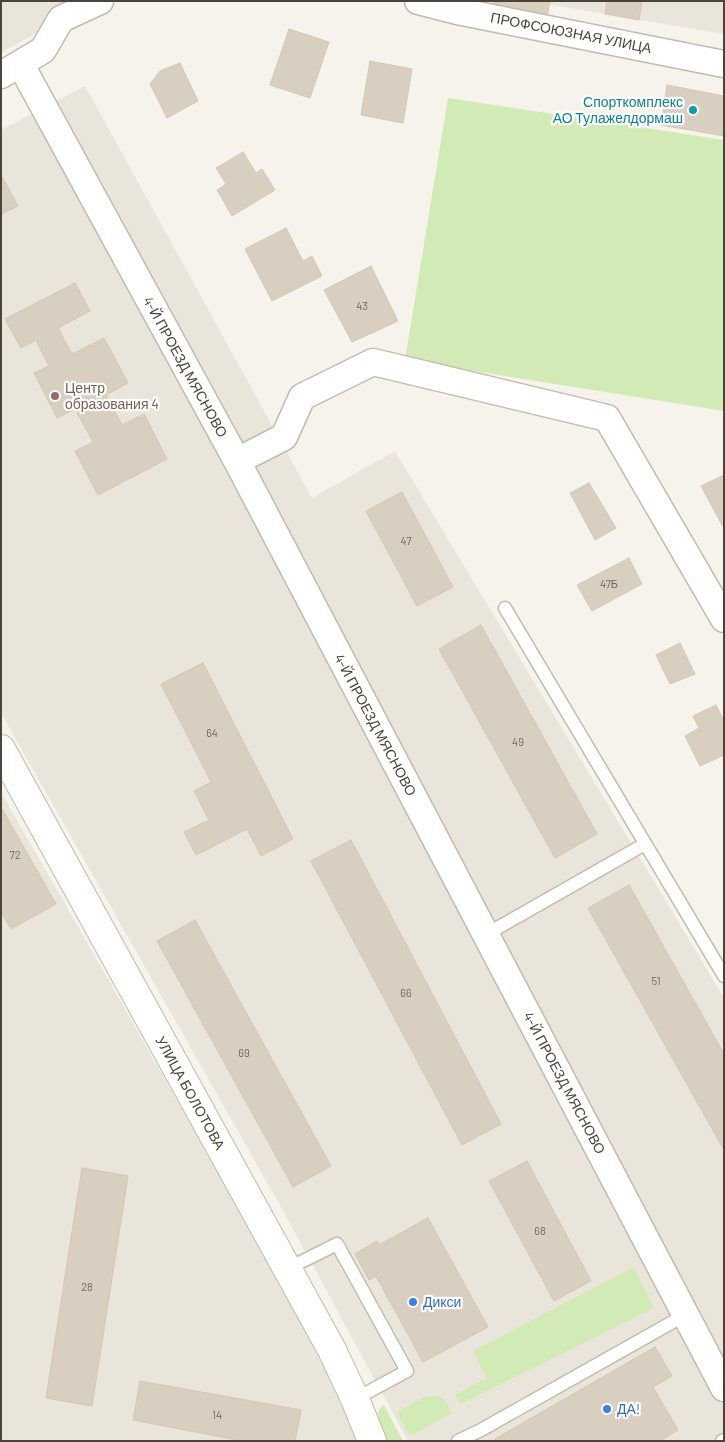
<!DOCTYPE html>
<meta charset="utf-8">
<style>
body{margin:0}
#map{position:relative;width:725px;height:1442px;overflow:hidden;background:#f6f3ec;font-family:Barlow,sans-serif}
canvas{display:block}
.frame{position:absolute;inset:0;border:2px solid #4b4439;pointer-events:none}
</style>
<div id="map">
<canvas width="725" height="1442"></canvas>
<div class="frame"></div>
</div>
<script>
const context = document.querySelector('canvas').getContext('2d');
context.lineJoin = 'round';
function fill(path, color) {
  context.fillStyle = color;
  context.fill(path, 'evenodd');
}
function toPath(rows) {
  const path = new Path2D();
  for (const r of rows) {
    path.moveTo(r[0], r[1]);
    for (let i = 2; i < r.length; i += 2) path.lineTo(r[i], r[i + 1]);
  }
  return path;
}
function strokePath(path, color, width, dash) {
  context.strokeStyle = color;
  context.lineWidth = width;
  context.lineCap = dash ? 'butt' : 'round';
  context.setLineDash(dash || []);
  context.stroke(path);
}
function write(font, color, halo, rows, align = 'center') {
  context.font = font + ' Barlow,sans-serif';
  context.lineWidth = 4.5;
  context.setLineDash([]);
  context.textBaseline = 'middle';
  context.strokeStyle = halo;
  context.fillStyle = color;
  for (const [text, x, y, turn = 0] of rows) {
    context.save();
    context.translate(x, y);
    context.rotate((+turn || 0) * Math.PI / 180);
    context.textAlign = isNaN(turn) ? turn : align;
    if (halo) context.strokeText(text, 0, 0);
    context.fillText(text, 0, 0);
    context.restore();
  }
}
const residential = toPath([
 [1,1,92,1,1,53],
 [528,1,724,1,724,34,605,14],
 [85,86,312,498,395,451,724,998,724,1441,408,1441,285,1214,1,713,1,130],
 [1,792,357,1416,358,1441,1,1441]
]);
const green = toPath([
 [448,98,724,140,724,411,405,360],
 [634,1267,654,1308,460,1404,455,1395,487,1378,473,1351],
 [433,1396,441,1398,446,1401,452,1413,410,1436,397,1412,425,1397],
 [384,1405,403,1441,388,1441,381,1431,378,1421,378,1413,380,1408]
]);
const building = toPath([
 [494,1,550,1,547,17,493,4,494,1],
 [607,1,642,1,639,20,605,14,607,1],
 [289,29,329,42,310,98,270,85,289,29],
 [370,61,412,69,403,123,361,115,370,61],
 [180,63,198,101,167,118,150,84,160,71,180,63],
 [667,85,724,96,724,136,661,125,667,85],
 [243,152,256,173,262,169,275,190,232,216,217,190,226,184,216,168,243,152],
 [1,175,18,206,1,214,1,175],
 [286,228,303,261,312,256,322,276,272,301,245,249,286,228],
 [371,266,398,321,352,342,324,290,371,266],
 [75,283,90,311,58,328,72,354,104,338,128,383,106,395,122,425,144,414,167,459,98,495,75,451,93,442,75,409,57,418,34,373,49,366,36,340,21,348,5,319,75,283],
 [724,475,724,525,722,525,701,486,724,475],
 [589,483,616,528,595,540,570,493,589,483],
 [402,492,453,587,417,606,366,511,402,492],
 [629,558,642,584,592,611,577,585,629,558],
 [481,625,597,834,555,858,439,649,481,625],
 [680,643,695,674,670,684,656,655,680,643],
 [203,663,293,839,261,856,247,829,196,855,184,832,209,820,194,791,211,782,161,684,203,663],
 [716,705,724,721,724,755,700,766,685,736,699,728,693,716,716,705],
 [1,807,56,904,11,929,1,912,1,807],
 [351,840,501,1124,462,1145,311,861,351,840],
 [629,885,724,1054,724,1150,588,908,629,885],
 [195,920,331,1166,293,1187,157,941,195,920],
 [527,1161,591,1281,554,1301,489,1181,527,1161],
 [82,1168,128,1176,92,1406,46,1398,82,1168],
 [428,1218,488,1327,423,1362,376,1276,369,1280,355,1254,377,1241,379,1245,428,1218],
 [655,1347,672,1376,653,1387,678,1430,660,1441,496,1441,495,1439,655,1347],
 [140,1381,301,1410,295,1441,242,1441,133,1420,140,1381]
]);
const service = toPath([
 [505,608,724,976],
 [485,935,645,844],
 [287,1269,337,1244,407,1371,355,1399],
 [458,1441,481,1430,685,1315],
 [722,1441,724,1440]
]);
const minor = toPath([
 [418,1,457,11,724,64],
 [21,65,237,461,724,1388],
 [1,75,43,50,61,19,100,1],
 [237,461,284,437,302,397,373,362,607,418,724,619]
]);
const tertiary = toPath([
 [1,749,332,1350,355,1399,372,1441]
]);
const markers = [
 [693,110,5,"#0f9aa8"],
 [55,396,5,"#8d6e63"],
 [413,1302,5,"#3f7fe0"],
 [607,1409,5,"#3f7fe0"]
];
const numberNames = [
 ["43",362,306],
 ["47",406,541],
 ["47Б",609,584],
 ["64",212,733],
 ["49",518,742],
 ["72",15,855],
 ["51",656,981],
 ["66",406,993],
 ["69",244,1053],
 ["68",540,1231],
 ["28",87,1287],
 ["14",217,1415]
];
const streetNames = [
 ["ПРОФСОЮЗНАЯ УЛИЦА",571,33,11],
 ["4-Й ПРОЕЗД МЯСНОВО",185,367,61],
 ["4-Й ПРОЕЗД МЯСНОВО",375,725,62],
 ["4-Й ПРОЕЗД МЯСНОВО",564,1083,62],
 ["УЛИЦА БОЛОТОВА",190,1093,61]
];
const cultureNames = [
 ["Спорткомплекс",683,102],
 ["АО Тулажелдормаш",683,118]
];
const educationNames = [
 ["Центр",65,388],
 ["образования 4",65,404]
];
const shopNames = [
 ["Дикси",423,1302],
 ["ДА!",617,1409]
];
fill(residential, '#eae5da');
fill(green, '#d2eab5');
fill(building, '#d8cfc1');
strokePath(building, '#d3c7b4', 1);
strokePath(service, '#c2bbae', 15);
strokePath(minor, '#c2bbae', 29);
strokePath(tertiary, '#c2bbae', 30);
strokePath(service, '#fff', 12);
strokePath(minor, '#fff', 26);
strokePath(tertiary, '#fff', 28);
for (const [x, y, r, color] of markers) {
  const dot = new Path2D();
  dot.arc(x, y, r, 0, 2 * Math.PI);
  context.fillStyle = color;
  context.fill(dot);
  strokePath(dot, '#fff', 2);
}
write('11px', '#6e675b', null, numberNames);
write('14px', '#4b4439', '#fff', streetNames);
write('14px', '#0d838f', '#fff', cultureNames, 'right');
write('14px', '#785e54', '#fff', educationNames, 'left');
write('14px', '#366cbe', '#fff', shopNames, 'left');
</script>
